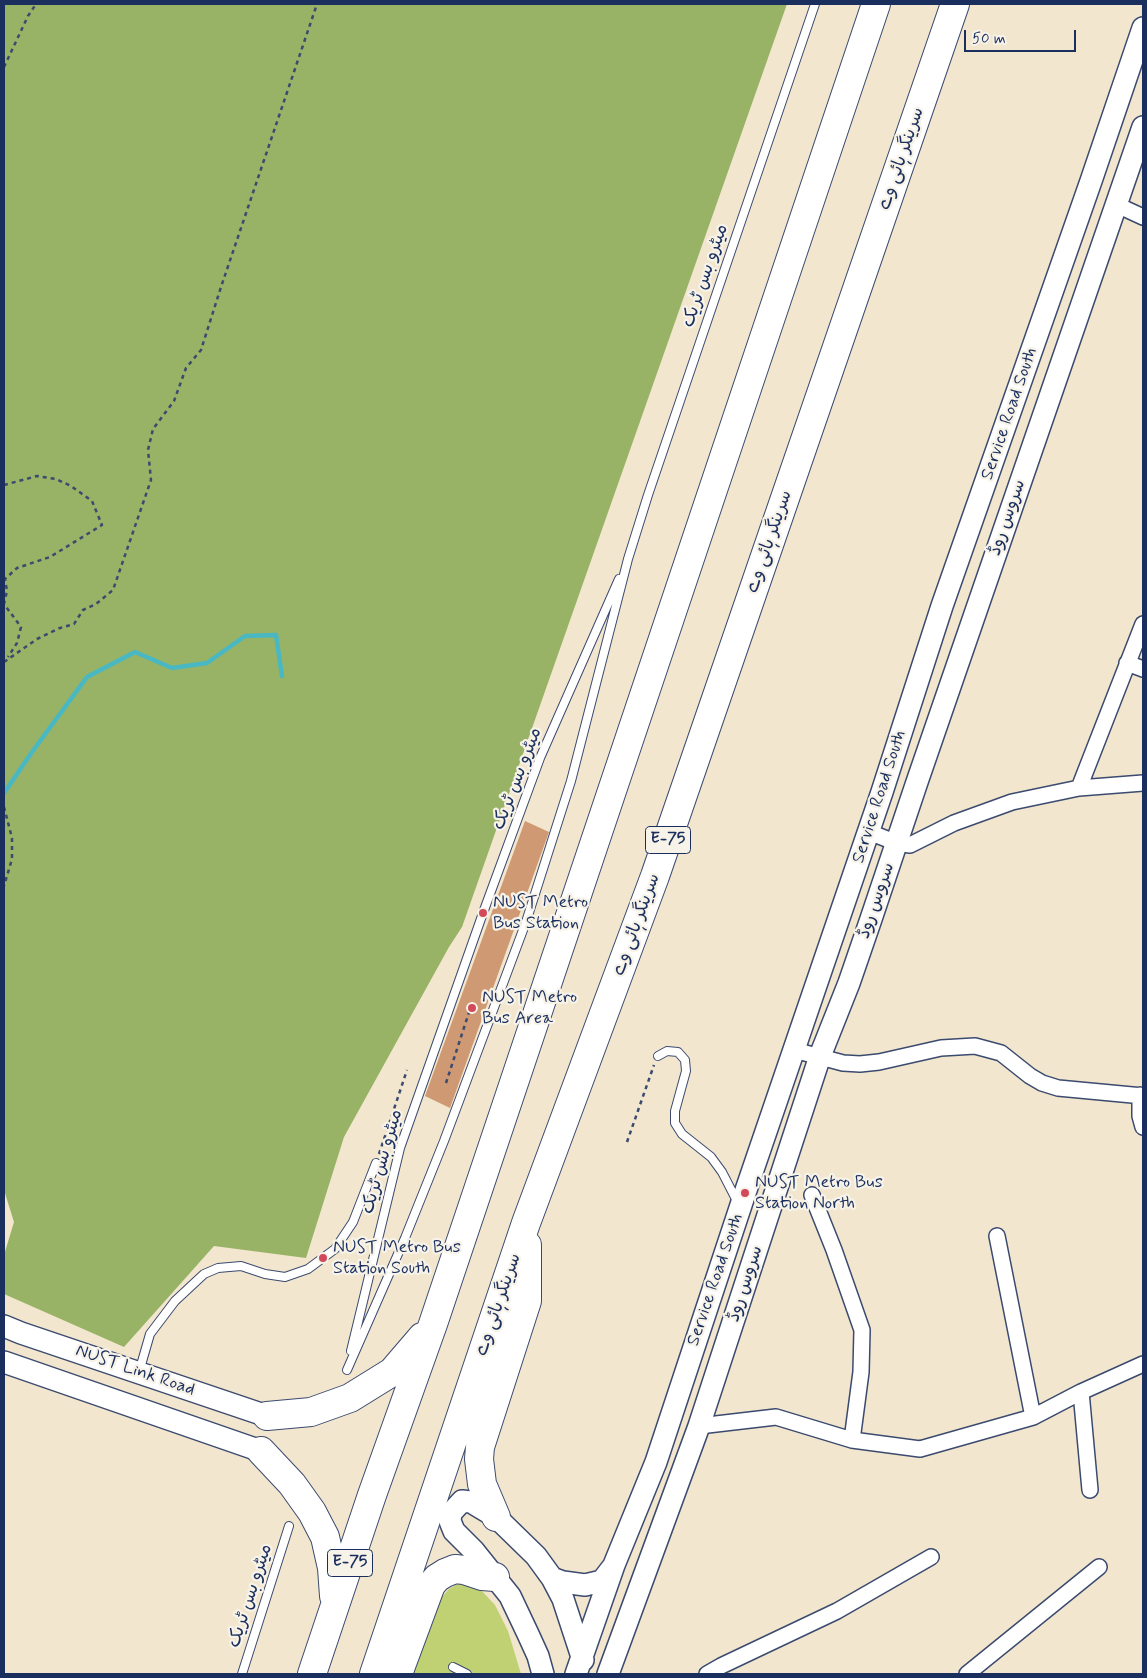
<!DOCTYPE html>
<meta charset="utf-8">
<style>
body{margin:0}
#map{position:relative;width:1147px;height:1678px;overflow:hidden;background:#f2e6ce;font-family:Mynerve,sans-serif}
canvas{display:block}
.frame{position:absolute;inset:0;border:5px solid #1b2f5e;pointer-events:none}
.scale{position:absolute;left:964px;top:30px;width:112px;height:22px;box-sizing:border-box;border:2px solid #1b2f5e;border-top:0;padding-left:6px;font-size:15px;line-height:18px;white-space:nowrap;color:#1b2f5e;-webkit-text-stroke:4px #f7f3e8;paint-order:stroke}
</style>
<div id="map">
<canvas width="1147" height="1678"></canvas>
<div class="frame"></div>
<div class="scale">50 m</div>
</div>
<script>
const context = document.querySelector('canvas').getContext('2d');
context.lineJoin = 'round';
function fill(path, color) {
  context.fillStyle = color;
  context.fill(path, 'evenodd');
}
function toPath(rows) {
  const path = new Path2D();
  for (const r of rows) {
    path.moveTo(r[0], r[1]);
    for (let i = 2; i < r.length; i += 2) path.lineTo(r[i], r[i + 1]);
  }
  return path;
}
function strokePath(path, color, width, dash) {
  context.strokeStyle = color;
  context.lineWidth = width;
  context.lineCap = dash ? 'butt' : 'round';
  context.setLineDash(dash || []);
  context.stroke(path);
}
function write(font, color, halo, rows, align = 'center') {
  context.font = font + ' Mynerve,"Playpen Sans Arabic",sans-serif';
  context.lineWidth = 4.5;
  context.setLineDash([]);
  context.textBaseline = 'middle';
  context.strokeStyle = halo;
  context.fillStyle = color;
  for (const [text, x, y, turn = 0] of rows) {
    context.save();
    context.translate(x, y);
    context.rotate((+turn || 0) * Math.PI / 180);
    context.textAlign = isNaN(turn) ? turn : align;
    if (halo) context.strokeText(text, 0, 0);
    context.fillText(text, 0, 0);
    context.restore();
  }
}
const green = toPath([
 [461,1582,472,1583,481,1590,495,1605,508,1631,521,1674,413,1674,439,1600,449,1589]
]);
const forest = toPath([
 [4,4,787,4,462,927,449,947,344,1137,306,1258,214,1246,124,1347,4,1294,4,1255,14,1222,4,1190]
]);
const stream = toPath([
 [4,793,32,752,87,677,135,652,172,668,207,663,245,636,276,635,282,676]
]);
const building = toPath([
 [525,821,549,832,450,1108,425,1096]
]);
const path = toPath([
 [4,67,28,16,36,4],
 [4,485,37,476,56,479,71,486,92,501,102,525,50,557,17,568,5,579,7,591,4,604,21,627,17,643,8,657],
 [4,662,37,639,60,628,74,624,83,610,96,604,113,590,151,480,148,450,153,429,174,401,186,368,201,350,221,287,317,4],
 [4,807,12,838,12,859,4,886],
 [446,1083,473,1000],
 [627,1142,654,1065],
 [379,1154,407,1070]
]);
const lane = toPath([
 [658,1056,667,1051,678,1052,685,1060,686,1071,675,1111,675,1123,682,1134,711,1157,722,1172,738,1203],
 [351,1351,400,1148,483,913,540,758,619,579],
 [347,1370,405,1238,444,1141,526,922,571,781,628,559,648,495,815,4],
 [139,1372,150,1334,175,1301,204,1274,218,1268,241,1266,265,1274,285,1277,308,1269,335,1249,353,1222,376,1163],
 [453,1667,467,1674],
 [242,1674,289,1526]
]);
const street = toPath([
 [1117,205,1143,217],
 [1127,663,1143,669],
 [1079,788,1143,624],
 [869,832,897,843,910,845,954,823,1012,802,1079,788,1143,783],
 [794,1050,843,1063,860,1064,879,1062,941,1048,975,1046,1001,1053,1030,1076,1042,1083,1058,1088,1143,1096],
 [1140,1095,1140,1116,1143,1127],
 [812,1195,834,1250,862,1330,861,1372,852,1440],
 [997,1236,1033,1417],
 [1081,1392,1090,1490],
 [699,1426,776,1417,852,1440,920,1449,1033,1417,1081,1392,1143,1364],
 [707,1674,721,1666,837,1611,931,1557],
 [967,1674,1099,1567]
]);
const secondary = toPath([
 [4,1326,21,1333,267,1416],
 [4,1362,261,1451],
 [552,1578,563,1582,585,1585,602,1581,612,1568],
 [543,1674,538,1656,528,1634,510,1596,474,1551,454,1531,450,1521,451,1513,462,1501,471,1502,496,1517,536,1556,552,1578,563,1599,583,1660],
 [576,1674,614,1565,656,1462,745,1193,882,792,942,606,1091,181,1143,28],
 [608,1674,699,1426,820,1056,849,983,871,919,917,782,1143,127]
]);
const highway = toPath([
 [267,1416,311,1412,350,1398,392,1372,422,1337],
 [261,1451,292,1484,312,1512,325,1537,332,1568,334,1596],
 [496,1517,482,1484,479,1459,480,1447,527,1301,527,1245],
 [312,1674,372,1495,433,1324,876,4],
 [374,1674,526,1223,655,876,955,4],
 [398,1674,431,1585,437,1578,445,1573,455,1569,464,1570,482,1576,495,1577]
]);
const markers = [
 [483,913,5,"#d1495b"],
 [472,1008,5,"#d1495b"],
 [745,1193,5,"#d1495b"],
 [323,1258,5,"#d1495b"]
];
const shields = [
 [668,840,45],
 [350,1563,45]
];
const shieldNames = [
 ["E-75",668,840],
 ["E-75",350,1563]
];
const streetNames = [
 ["سرینگر ہائی وے",902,159,-71],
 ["میٹرو بس ٹریک",706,276,-71],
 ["Service Road South",1010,414,-71],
 ["سروس روڈ",1008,518,-71],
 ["سرینگر ہائی وے",770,542,-71],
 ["میٹرو بس ٹریک",518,779,-69],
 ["Service Road South",880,797,-72],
 ["سروس روڈ",877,901,-71],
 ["سرینگر ہائی وے",637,925,-70],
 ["میٹرو بس ٹریک",383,1162,-74],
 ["Service Road South",716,1280,-71],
 ["سروس روڈ",746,1284,-72],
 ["سرینگر ہائی وے",499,1305,-71],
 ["NUST Link Road",135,1371,19],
 ["میٹرو بس ٹریک",251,1596,-72]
];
const poiNames = [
 ["NUST Metro",493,903],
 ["Bus Station",493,924],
 ["NUST Metro",482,998],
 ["Bus Area",482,1019],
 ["NUST Metro Bus",755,1183],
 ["Station North",755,1204],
 ["NUST Metro Bus",333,1248],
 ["Station South",333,1269]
];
fill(green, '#c0d173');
fill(forest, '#98b365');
strokePath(stream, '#49b8c3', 4.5);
fill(building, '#cf9973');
strokePath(lane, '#3b4a6f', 10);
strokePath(street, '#3b4a6f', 18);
strokePath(secondary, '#3b4a6f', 24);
strokePath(highway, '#3b4a6f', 30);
strokePath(path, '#3b4a6f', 2.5, [4, 4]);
strokePath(lane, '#fff', 8);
strokePath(street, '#fff', 15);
strokePath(secondary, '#fff', 21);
strokePath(highway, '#fff', 28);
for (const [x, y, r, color] of markers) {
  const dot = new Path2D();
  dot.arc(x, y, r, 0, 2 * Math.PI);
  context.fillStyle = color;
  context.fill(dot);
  strokePath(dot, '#f7f3e8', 2);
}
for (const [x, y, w] of shields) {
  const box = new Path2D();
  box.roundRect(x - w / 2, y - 13.5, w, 27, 4);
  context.fillStyle = '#f7f3e8';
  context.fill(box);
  strokePath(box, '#1b2f5e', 1);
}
write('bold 16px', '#1b2f5e', null, shieldNames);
write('18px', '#1b2f5e', '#f7f3e8', streetNames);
write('18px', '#1b2f5e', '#f7f3e8', poiNames, 'left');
</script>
